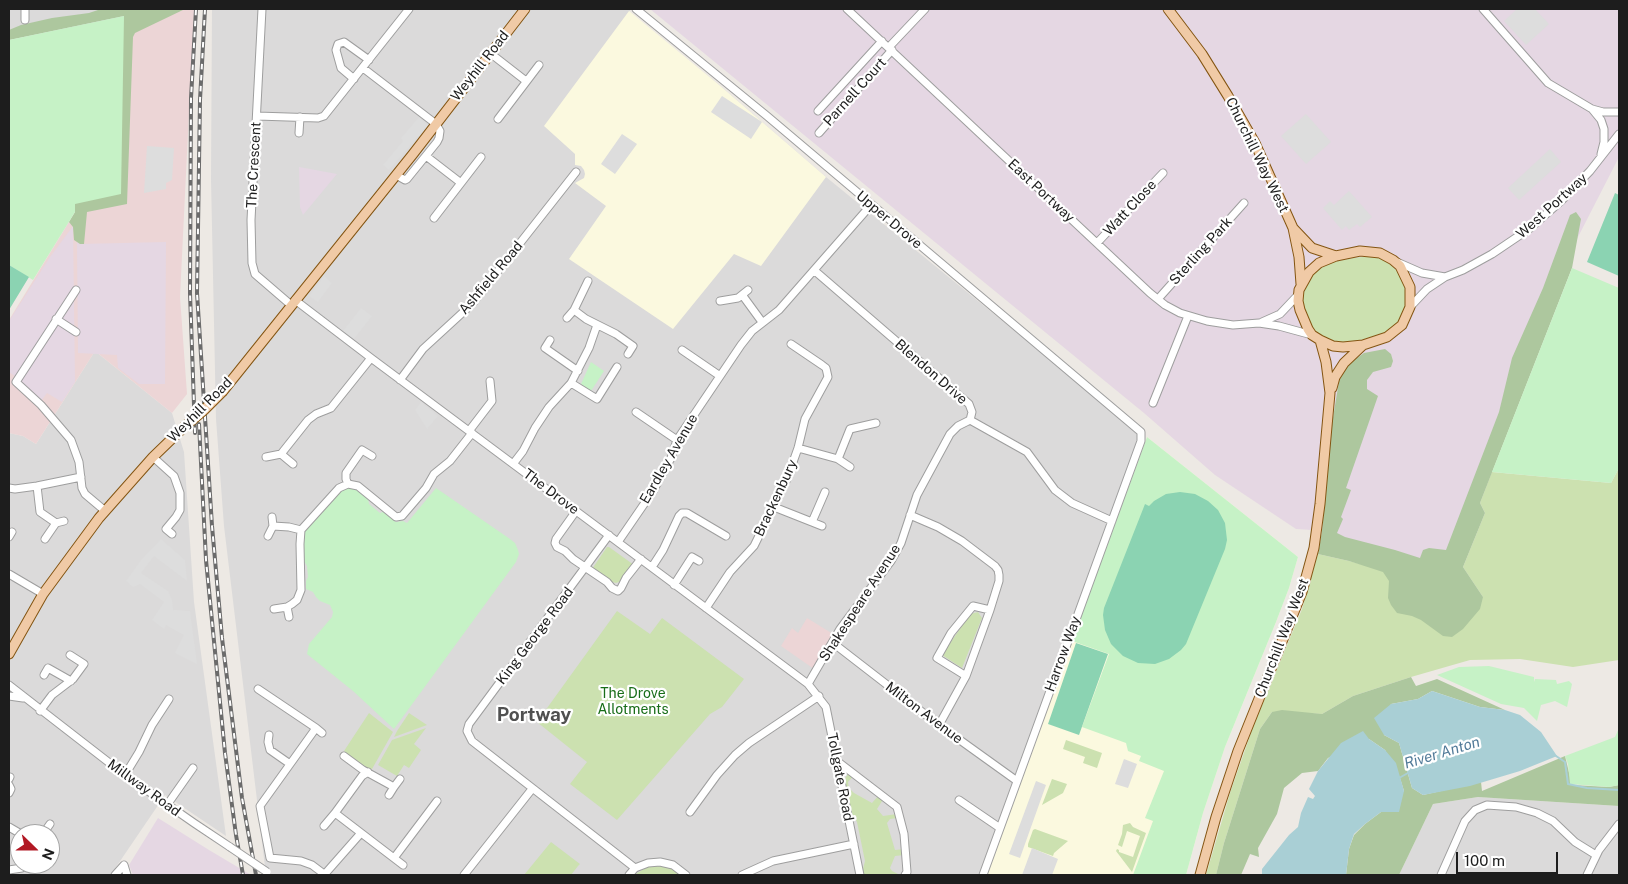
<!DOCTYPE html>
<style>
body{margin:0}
#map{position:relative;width:1628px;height:884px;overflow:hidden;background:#ede9e4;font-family:"Public Sans",sans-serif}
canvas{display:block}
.frame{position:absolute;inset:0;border:10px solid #1d1d1d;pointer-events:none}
.north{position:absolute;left:10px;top:824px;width:50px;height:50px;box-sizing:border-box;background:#fff;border:1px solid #a5a5a5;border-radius:50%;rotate:112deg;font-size:14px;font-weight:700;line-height:20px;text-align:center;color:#1d1d1d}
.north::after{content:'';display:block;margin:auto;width:18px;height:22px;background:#b21824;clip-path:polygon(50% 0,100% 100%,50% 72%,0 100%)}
.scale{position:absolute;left:1456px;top:852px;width:102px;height:22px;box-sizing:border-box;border:2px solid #1d1d1d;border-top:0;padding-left:6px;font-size:15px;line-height:18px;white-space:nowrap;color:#1d1d1d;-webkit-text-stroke:4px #fff;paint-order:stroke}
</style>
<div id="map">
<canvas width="1628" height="884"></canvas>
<div class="frame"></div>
<div class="north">N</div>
<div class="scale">100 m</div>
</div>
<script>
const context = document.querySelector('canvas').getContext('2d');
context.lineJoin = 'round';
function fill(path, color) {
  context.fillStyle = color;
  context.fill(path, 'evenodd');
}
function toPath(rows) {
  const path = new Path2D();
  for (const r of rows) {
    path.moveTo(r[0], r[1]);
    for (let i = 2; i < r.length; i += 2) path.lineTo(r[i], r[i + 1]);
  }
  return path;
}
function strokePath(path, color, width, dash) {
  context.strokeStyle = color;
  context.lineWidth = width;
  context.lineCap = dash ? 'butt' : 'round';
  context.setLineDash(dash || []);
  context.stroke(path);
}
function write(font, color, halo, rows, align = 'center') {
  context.font = font + ' "Public Sans",sans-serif';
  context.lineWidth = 4.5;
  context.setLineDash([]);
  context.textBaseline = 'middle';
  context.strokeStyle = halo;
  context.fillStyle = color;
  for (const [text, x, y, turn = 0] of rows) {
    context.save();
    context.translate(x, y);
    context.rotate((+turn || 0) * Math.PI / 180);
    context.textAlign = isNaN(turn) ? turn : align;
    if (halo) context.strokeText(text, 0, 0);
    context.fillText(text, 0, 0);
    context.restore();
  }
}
const residential = toPath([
 [9,9,167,9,9,40],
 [212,9,631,9,629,12,718,84,826,177,1135,429,1137,435,1137,441,980,875,266,875,224,526,216,419,211,179],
 [95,351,172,413,184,452,194,602,226,836,165,795,114,870,117,875,9,875,9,433,23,436,36,444],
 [20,834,50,834,50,864,20,864],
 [1478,797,1619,806,1619,875,1399,875,1433,804]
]);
const commercial = toPath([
 [167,9,194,9,180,297,187,394,172,413,95,351,36,444,23,436,9,433,9,320,75,212,121,194,124,16],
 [807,618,833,634,814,669,781,646,792,628,798,633]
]);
const industrial = toPath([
 [650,9,1619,9,1619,157,1556,280,1445,570,1346,541,1328,531,1296,529,1215,475,1144,413],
 [299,167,337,174,303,215,300,207],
 [73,226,75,382,62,402,47,393,41,401,19,379,9,372,9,321,50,257],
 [77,241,80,244,166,242,165,384,139,384,118,368,117,355,78,353],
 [158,818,209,850,251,875,133,875,129,865]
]);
const education = toPath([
 [629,11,718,84,826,177,761,266,734,254,673,329,569,259,606,206,575,183,584,178,585,174,584,170,581,166,575,165,575,154,544,126],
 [1147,437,1298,557,1289,588,1276,622,1225,747,1203,813,1186,875,987,875]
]);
const grass = toPath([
 [1372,256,1384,260,1390,264,1398,272,1405,285,1407,292,1406,305,1398,323,1387,333,1378,336,1351,342,1338,342,1323,337,1312,329,1303,309,1303,295,1308,280,1317,270,1333,262,1353,258],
 [1619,468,1619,660,1573,667,1520,659,1470,660,1411,677,1353,696,1322,714,1272,712,1260,729,1224,843,1216,875,1206,875,1230,793,1253,727,1302,609,1318,554,1349,561,1483,597,1463,567,1485,513,1480,503,1492,472,1611,483],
 [607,547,609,547,634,565,621,581,616,583,609,581,592,569],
 [617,611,650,634,662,618,744,679,722,707,710,714,617,820,570,784,587,762,537,722],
 [978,612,982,618,962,668,942,655,970,614],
 [369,713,393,732,372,769,365,768,344,751],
 [409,713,427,725,394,737,397,731],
 [426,728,414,744,421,750,409,768,404,765,397,776,378,765,392,740],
 [1066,740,1102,753,1097,768,1083,763,1085,757,1063,749],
 [848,774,854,775,848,782,849,788,854,793,872,803,879,795,884,798,877,809,883,816,897,814,897,818,890,819,887,823,895,850,904,849,904,855,895,856,890,868,892,871,900,875,864,875,863,869,865,861,857,822,852,815,844,780],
 [1052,779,1067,784,1063,793,1042,805],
 [1130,823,1133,827,1146,833,1132,872,1116,851,1117,849,1119,850,1119,852,1133,857,1140,836,1127,831,1122,847,1118,845,1122,834,1123,825],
 [1035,829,1068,841,1054,853,1053,856,1028,847,1028,844,1033,830],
 [551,842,580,864,578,866,571,875,524,875],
 [659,865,671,868,682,875,634,875,649,866]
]);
const forest = toPath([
 [101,9,185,9,135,33,133,37,127,204,87,212,84,244,80,244,74,240,73,227,69,222,75,212,75,203,124,16,9,40,9,30,21,25,52,18,89,13],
 [1576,212,1581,219,1572,268,1480,503,1485,513,1463,567,1483,597,1480,609,1463,629,1452,637,1443,636,1421,620,1412,616,1397,613,1391,605,1388,598,1389,581,1383,572,1349,561,1318,554,1322,531,1332,424,1339,381,1343,371,1350,363,1364,353,1385,349,1391,354,1393,361,1391,367,1373,372,1367,380,1367,389,1378,396,1346,488,1351,490,1341,517,1343,519,1337,533,1345,537,1395,550,1420,558,1423,550,1429,548,1446,550,1499,412,1512,358,1543,288,1570,215],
 [1411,677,1416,686,1437,679,1505,710,1480,707,1432,691,1418,699,1391,704,1384,735,1399,743,1412,788,1423,795,1481,782,1482,791,1565,756,1572,785,1609,787,1619,785,1619,806,1478,797,1433,804,1399,875,1346,875,1349,849,1354,835,1365,824,1381,812,1404,791,1400,778,1385,750,1369,739,1328,758,1318,771,1302,773,1284,788,1277,814,1258,848,1259,857,1250,854,1241,875,1216,875,1224,843,1260,729,1272,712,1282,710,1322,714,1353,696]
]);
const park = toPath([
 [124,16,121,194,75,204,75,212,33,280,9,265,9,40],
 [1572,268,1619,288,1619,468,1611,483,1492,472],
 [591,362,604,371,591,391,581,384],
 [1147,437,1298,557,1289,588,1276,622,1225,747,1203,813,1186,875,1133,875,1153,821,1145,818,1164,771,1139,761,1141,756,1128,751,1126,743,1082,727,1109,654,1072,641],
 [348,487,357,488,368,498,369,504,380,513,383,512,396,522,403,521,407,523,436,488,510,539,515,543,518,550,519,554,516,562,394,729,353,691,307,654,309,644,332,617,333,612,330,605,320,601,316,597,313,592,306,589,306,581,308,577,307,566,304,561,302,543,304,531,339,491],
 [1489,666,1534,677,1534,682,1535,679,1556,680,1557,684,1569,681,1572,684,1567,707,1555,701,1541,705,1537,721,1524,708,1501,704,1437,675,1459,667],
 [1619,728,1619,785,1609,787,1570,784,1568,764,1565,756,1615,737]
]);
const pitch = toPath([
 [1615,193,1619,195,1619,276,1587,262],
 [9,265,29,277,9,310],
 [1180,492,1195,494,1208,501,1218,510,1225,523,1227,540,1225,549,1186,644,1181,650,1169,659,1155,664,1138,663,1123,656,1111,644,1105,630,1103,615,1104,608,1145,504,1149,506,1154,501,1166,494],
 [1076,643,1108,654,1079,735,1048,724]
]);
const parking = toPath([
 [1517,9,1535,9,1549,24,1526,45,1504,21],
 [722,96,762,122,751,139,711,112],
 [1306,114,1331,142,1306,164,1281,136],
 [419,117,428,125,389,170,383,165,403,141,401,138],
 [622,134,637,144,615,174,601,164],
 [147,146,174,148,172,180,166,183,166,189,144,193],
 [1550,149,1561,162,1519,200,1508,188],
 [1349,191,1372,217,1360,227,1357,224,1349,230,1346,226,1342,230,1323,208,1330,201,1334,205],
 [324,276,332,283,318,302,309,296],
 [361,308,372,316,354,339,343,331],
 [421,402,438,416,427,429,415,410],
 [161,539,185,560,187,581,154,556,141,573,168,591,172,600,173,610,190,611,197,664,175,653,184,635,166,625,164,629,152,620,164,602,140,584,133,587,126,581,141,560],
 [1124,759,1137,764,1128,788,1115,784],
 [1036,781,1046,785,1020,858,1009,854],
 [1032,848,1058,859,1052,875,1022,875]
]);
const water = toPath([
 [1432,691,1480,707,1505,710,1520,715,1541,732,1557,756,1520,771,1470,786,1423,795,1412,788,1399,743,1384,735,1374,718,1391,704,1418,699],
 [1363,731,1369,739,1385,750,1396,763,1404,791,1399,812,1381,812,1365,824,1354,834,1349,849,1346,875,1262,875,1262,869,1289,835,1298,827,1301,813,1308,797,1313,799,1315,796,1309,789,1318,771,1341,743]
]);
const stream = toPath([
 [1556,756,1565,762,1568,784,1587,788,1619,790],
 [1399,778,1408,773]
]);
const minor = toPath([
 [25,9,25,20],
 [262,9,251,220,252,263,255,274,291,305],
 [636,9,767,116,1141,432,1141,441,983,875],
 [847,9,1150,293,1165,305,1180,313,1207,321,1233,325,1259,323,1279,326,1312,335],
 [1483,9,1548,83,1592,109,1603,112,1619,112],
 [889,47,925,9],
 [490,53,526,81],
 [363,68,436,124,440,131,439,138,437,142,407,179,405,180,396,175],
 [354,79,341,68,336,50,338,44,344,42,369,60],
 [1592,109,1601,120,1604,129,1604,142,1601,154],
 [818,111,882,41],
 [257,116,318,118,324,116,409,9],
 [498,119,539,65],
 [299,133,300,117],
 [819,133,892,50],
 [426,156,461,183],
 [434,218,481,157],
 [1097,243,1163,173],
 [1397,262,1422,273,1445,277],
 [815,271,969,404,972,412,970,420,1027,452,1055,490,1072,503,1112,521],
 [588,281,574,310,586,319,616,334,633,346,628,354],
 [76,290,16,382,41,405,71,440,79,462,82,488,85,494,104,510],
 [743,296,762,322],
 [1158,299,1244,203],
 [295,300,371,358,808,684,826,707,860,875],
 [720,301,738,298,748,290],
 [1410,307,1427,289,1445,277,1463,270,1492,254,1529,229,1561,201,1590,171,1619,134],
 [567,318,574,310],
 [56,319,76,332],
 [1262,322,1280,314,1298,295],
 [550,340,545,348,578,371],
 [682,350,720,376],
 [400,380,423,349,472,304,576,172],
 [571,383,597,399,617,367],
 [1153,403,1188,316],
 [636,412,677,440],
 [469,431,492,401,490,381],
 [798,448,838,459,850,467],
 [153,457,174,476,180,493,180,510,176,517,166,529,172,534],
 [266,457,281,454],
 [838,459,850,429,876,423],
 [293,464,281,454,308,420,316,414,331,408,371,358],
 [513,464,523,451,535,428,549,407,571,383,589,348,597,325],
 [348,484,358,486,396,517,402,516,426,488,434,474,450,461,472,433],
 [37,486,40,512,56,523,45,539],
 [9,488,15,489,37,486,81,477],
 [774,507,822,526],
 [576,511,556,539,555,543,557,547,565,551,573,559,607,582,612,588,618,591,621,588,626,578,641,559],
 [910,515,938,527,962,541,995,566,998,570,999,575,999,581,990,610,966,676,939,725],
 [272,517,273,526,289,527,301,530],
 [812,522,825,492],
 [56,523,64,521],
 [609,535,469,724,467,731,472,741,635,868,648,863,660,862,673,865,686,875],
 [268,536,273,526],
 [9,537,12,532],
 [618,542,653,491,671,458,677,440,741,345,752,331,779,310,871,205],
 [652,567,663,550,679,516,682,513,687,513,726,536],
 [9,574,43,594],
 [674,585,692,557,699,561],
 [287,607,289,617],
 [706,608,730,572,754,546,787,479,798,448,805,419,828,377,826,368,822,365,791,344],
 [274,609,287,607,292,604,297,600,301,590,300,544,301,530,339,488,348,484,346,479,346,473,362,450,372,456],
 [833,643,939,725,1017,781],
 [44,675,48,668,71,681],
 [966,676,937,658,951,633,973,606,990,610],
 [808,684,840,629,891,561,901,543,917,495,950,434,958,426,970,420],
 [9,685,125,775,194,823,230,847],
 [258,689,316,728,260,806,270,858,301,861,312,865,324,874],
 [9,696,23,698],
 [40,711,52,695,73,679,84,664,70,655],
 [316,728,322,733],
 [269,735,268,742,270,750,290,764],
 [344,756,363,770,394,787,400,779],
 [837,761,897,807,904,834,907,872,905,875],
 [368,772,362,776,335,813,403,865],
 [125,775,139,752,152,725,169,699],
 [9,779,10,777],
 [9,785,11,789,9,793],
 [389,795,394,787],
 [959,800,1000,828],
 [167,805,193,768],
 [690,812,717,775,735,755,749,743,819,696],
 [324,826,335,813],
 [9,827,21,834],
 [43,834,50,824],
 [394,858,437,801],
 [9,870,22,868,24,864],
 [115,875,124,865,127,875],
 [324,875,361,833],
 [464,875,532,789],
 [629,875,635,868],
 [742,875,773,861,854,844],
 [1441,875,1465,821,1475,810,1487,805,1516,807,1537,813,1553,821,1575,842,1596,855],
 [1587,875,1599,850,1619,824]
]);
const major = toPath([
 [1168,9,1202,54,1228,96,1255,143,1293,228,1312,248,1336,256],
 [1293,228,1299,257,1301,284],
 [1360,251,1380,253,1393,260,1400,266,1410,287,1410,307,1402,325,1387,337,1363,345,1343,347,1333,346,1320,340,1312,335,1308,329,1300,310,1298,301,1299,290,1309,272,1319,263,1336,256,1360,251],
 [1332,388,1335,377,1344,363,1363,345],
 [223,391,413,154,525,9],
 [9,654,43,594,99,518,153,457,184,427],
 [1200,875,1216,817,1238,751,1302,592,1314,548,1320,504,1330,393,1326,362,1320,340]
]);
const rail = toPath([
 [205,9,200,100,197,293,212,526,222,638,242,798,256,875],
 [199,424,206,560,225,753,236,835,243,875],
 [195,433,190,293,191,98,196,9]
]);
const minorBridge = toPath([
 [230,847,267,872]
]);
const majorBridge = toPath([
 [184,427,204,410,223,391]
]);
const streetNames = [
 ["Weyhill Road",480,66,-52],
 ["Parnell Court",855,92,-48],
 ["Churchill Way West",1257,155,64],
 ["The Crescent",254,165,-87],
 ["East Portway",1041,191,43],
 ["West Portway",1552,206,-42],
 ["Watt Close",1130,208,-47],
 ["Upper Drove",889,220,40],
 ["Sterling Park",1201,251,-48],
 ["Ashfield Road",491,278,-50],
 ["Blendon Drive",931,372,41],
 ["Weyhill Road",200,410,-45],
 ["Eardley Avenue",669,459,-60],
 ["The Drove",551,492,37],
 ["Brackenbury",776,498,-65],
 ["Shakespeare Avenue",860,603,-57],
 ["King George Road",535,636,-53],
 ["Churchill Way West",1282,638,-69],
 ["Harrow Way",1063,654,-70],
 ["Milton Avenue",924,713,37],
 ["Tollgate Road",840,777,79],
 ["Millway Road",144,788,36]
];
const parkNames = [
 ["The Drove",633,694],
 ["Allotments",633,710]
];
const waterNames = [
 ["River Anton",1442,753,-17]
];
const districtNames = [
 ["Portway",534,715]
];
fill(residential, '#dbdada');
fill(commercial, '#ecd5d6');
fill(industrial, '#e5d7e3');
fill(education, '#fbf9df');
fill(grass, '#cce1b0');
fill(forest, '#adc79e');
fill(park, '#c6f2c6');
fill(pitch, '#8bd3b2');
fill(parking, '#ddd');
fill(water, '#a9cfd5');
strokePath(stream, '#a9cfd5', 2);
strokePath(minor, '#9e9e9e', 9);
strokePath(major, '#845512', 11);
strokePath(minor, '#fff', 7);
strokePath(major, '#f0caa6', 9);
strokePath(rail, '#6b6b6b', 4);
strokePath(rail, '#fff', 2, [5.5]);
strokePath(minorBridge, '#9e9e9e', 9, []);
strokePath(majorBridge, '#845512', 11, []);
strokePath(minorBridge, '#fff', 7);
strokePath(majorBridge, '#f0caa6', 9);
write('14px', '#1d1d1d', '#fff', streetNames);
write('14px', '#186d19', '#fff', parkNames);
write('italic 15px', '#527b99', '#fff', waterNames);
write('bold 19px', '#505050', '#fff', districtNames);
</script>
